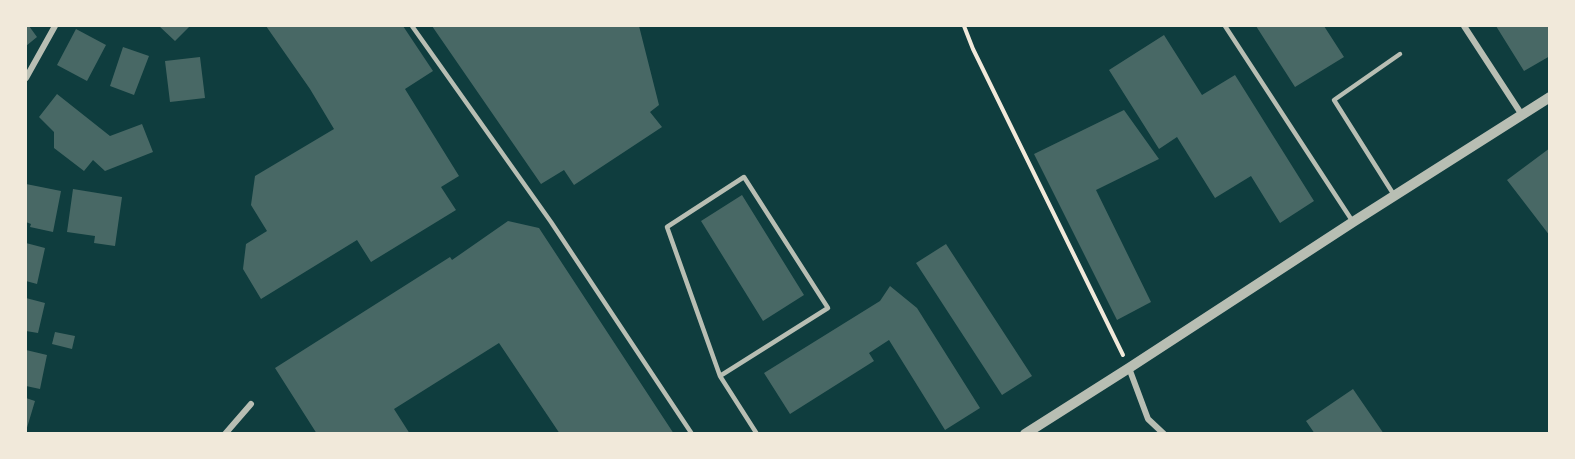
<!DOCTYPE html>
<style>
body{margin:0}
#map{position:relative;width:1575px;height:459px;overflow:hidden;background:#0f3d3e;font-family:"IBM Plex Serif",serif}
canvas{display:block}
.frame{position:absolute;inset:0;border:27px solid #f1e9da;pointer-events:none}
</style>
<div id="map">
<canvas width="1575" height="459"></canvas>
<div class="frame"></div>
</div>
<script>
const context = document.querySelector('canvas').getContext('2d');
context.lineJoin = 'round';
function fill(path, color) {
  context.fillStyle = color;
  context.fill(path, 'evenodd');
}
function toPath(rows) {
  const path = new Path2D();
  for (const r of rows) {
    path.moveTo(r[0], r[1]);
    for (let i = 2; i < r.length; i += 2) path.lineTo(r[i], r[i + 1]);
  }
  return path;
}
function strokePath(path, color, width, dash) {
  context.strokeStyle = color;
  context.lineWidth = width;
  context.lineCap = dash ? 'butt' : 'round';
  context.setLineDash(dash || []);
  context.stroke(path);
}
const building = toPath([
 [26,26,29,26,37,37,26,46],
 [159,26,190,26,175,41],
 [266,26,403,26,433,71,405,89,459,176,441,187,456,210,371,262,357,240,261,299,243,269,246,244,267,231,251,205,255,176,334,129,310,89],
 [432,26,639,26,659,105,650,112,662,127,574,185,564,170,541,184],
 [1256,26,1324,26,1344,57,1295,87],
 [1496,26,1550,26,1550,56,1524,71],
 [76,29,106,45,87,81,57,65],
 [1164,35,1202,95,1235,75,1314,201,1280,223,1251,176,1215,198,1177,137,1159,149,1109,70],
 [123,47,149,56,134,95,110,86],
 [200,57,205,98,170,102,165,61],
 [57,94,110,136,142,124,153,152,105,171,93,160,84,171,54,148,54,132,39,117],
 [1124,110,1159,159,1096,190,1151,302,1117,320,1034,154],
 [1550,148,1550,236,1507,180],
 [26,184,61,191,53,232,30,227,31,224,26,222],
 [73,189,122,197,115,246,94,243,95,236,67,232],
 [742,195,804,295,763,321,701,221],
 [508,221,539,228,674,434,560,434,499,343,394,409,410,434,317,434,275,368,450,257,452,260],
 [26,243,45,248,37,284,26,281],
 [946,244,1032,376,1002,395,916,263],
 [890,286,917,308,980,408,945,430,889,340,869,353,874,361,790,414,764,373,880,301],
 [26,298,45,303,38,333,26,331],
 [55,332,75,336,72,349,52,344],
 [26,350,47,355,40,389,26,386],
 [1353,389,1384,434,1315,434,1306,421],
 [26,398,35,401,26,431]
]);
const path = toPath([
 [964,26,973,49,1123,355]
]);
const service = toPath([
 [412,26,551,222,692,434],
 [1225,26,1353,222],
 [1394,195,1334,100,1400,54],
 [720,376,667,227,744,177,828,308,720,376,757,434]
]);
const minor = toPath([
 [1464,26,1522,115],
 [26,78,55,26],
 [1129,368,1148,419,1164,434],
 [225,434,251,404]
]);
const tertiary = toPath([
 [1025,434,1129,368,1353,222,1550,97]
]);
fill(building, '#486865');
strokePath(path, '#f1e9da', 4);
strokePath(service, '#b8beb3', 4.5);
strokePath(minor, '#b8beb3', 6);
strokePath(tertiary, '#b8beb3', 10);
</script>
